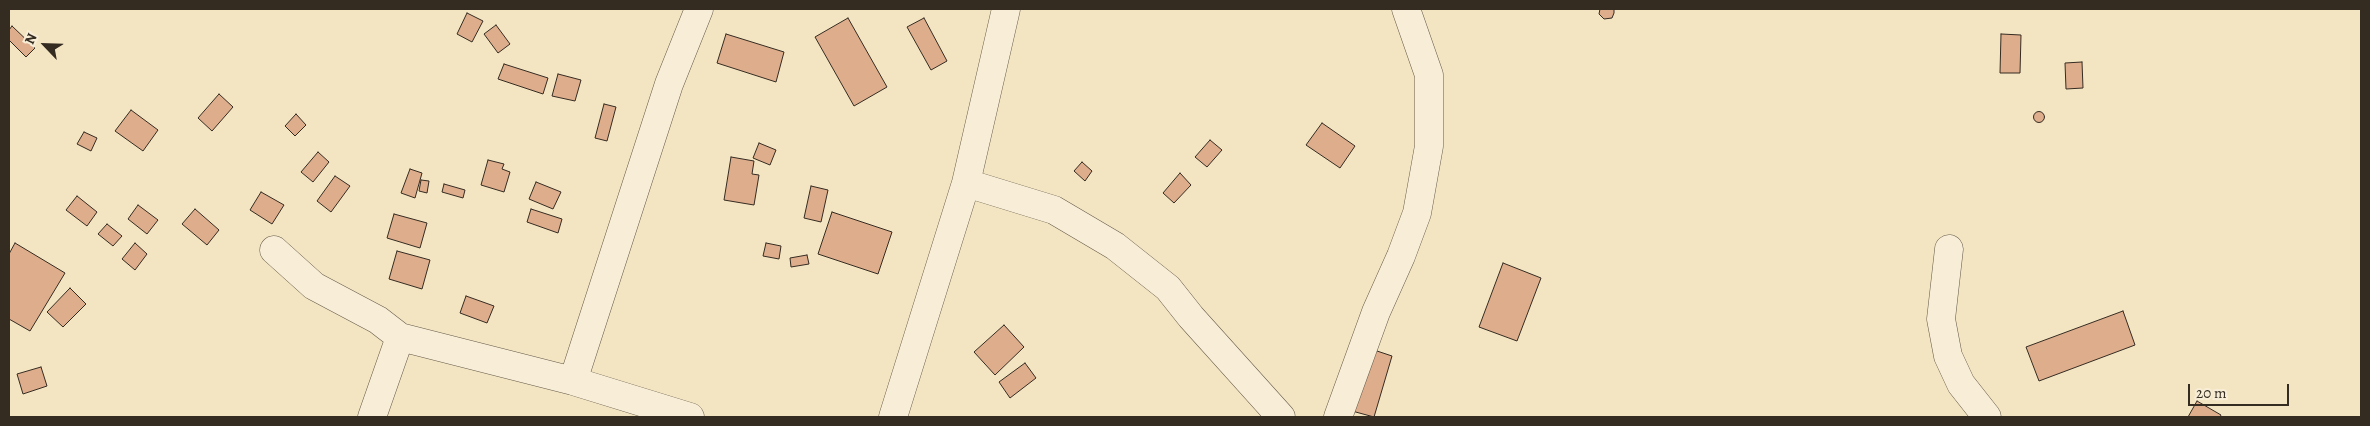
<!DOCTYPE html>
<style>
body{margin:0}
#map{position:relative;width:2370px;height:426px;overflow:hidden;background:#f4e5c2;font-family:Alegreya,serif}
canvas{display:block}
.frame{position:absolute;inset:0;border:10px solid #342b21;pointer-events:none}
.north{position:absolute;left:20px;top:20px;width:50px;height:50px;-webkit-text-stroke:4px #f8eed7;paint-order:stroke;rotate:294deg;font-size:14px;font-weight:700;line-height:20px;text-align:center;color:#342b21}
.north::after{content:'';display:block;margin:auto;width:18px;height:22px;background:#342b21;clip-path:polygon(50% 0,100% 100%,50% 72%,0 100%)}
.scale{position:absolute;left:2188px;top:384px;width:101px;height:22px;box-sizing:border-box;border:2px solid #342b21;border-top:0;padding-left:6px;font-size:15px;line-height:18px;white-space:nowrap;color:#342b21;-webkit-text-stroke:4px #f8eed7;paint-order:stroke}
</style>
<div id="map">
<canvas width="2370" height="426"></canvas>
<div class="frame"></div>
<div class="north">N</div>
<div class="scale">20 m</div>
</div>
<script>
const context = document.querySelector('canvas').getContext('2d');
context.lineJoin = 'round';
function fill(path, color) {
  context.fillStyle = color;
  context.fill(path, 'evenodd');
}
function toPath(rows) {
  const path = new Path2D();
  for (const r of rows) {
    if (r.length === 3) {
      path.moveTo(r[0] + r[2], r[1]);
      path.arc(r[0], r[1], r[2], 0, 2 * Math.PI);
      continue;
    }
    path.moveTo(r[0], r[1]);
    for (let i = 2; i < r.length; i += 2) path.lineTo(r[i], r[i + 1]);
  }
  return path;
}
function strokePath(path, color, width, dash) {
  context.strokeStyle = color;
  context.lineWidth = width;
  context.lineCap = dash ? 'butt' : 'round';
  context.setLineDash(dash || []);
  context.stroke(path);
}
const building = toPath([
 [1600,9,1614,9,1614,13,1612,18,1604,19,1599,14,1600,9],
 [467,13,483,21,472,42,457,34,467,13],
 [848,18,887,87,854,106,815,37,848,18],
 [924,18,947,61,931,70,907,27,924,18],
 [496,25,510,44,498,53,484,34,496,25],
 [12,26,35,48,26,57,9,40,9,30,12,26],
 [726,34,784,52,776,82,717,63,726,34],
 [2001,34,2021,35,2020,73,2000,73,2001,34],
 [2082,62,2083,88,2066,89,2065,63,2082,62],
 [504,64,548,78,543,94,498,79,504,64],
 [558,74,581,80,575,101,552,96,558,74],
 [219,94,233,107,212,131,198,118,219,94],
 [604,104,616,107,607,141,595,138,604,104],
 [131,110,158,130,143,151,115,131,131,110],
 [2039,117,5.5],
 [296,114,306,125,295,136,285,126,296,114],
 [1322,123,1355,146,1340,168,1306,145,1322,123],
 [84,132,97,138,91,151,77,144,84,132],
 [1210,140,1222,150,1207,167,1195,157,1210,140],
 [759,143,776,150,770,165,753,158,759,143],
 [318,152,329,162,313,182,301,172,318,152],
 [731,157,754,161,752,174,759,175,754,205,724,200,731,157],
 [488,160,504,164,502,169,510,172,504,192,481,185,488,160],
 [1082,162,1092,171,1085,181,1074,171,1082,162],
 [410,169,422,173,415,198,401,193,410,169],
 [1180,173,1191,185,1174,203,1163,193,1180,173],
 [335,176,350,186,331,212,317,201,335,176],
 [421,180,429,181,427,193,419,191,421,180],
 [536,182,561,192,553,209,529,199,536,182],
 [444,184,465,190,463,198,442,192,444,184],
 [811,186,828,190,821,222,804,218,811,186],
 [261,192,284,205,272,224,250,210,261,192],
 [77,196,97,212,87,226,66,210,77,196],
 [138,205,158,220,147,234,128,219,138,205],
 [195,209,219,230,207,245,182,224,195,209],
 [531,209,562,219,558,233,527,222,531,209],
 [832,212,892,232,878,274,818,254,832,212],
 [394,214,427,223,420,248,387,238,394,214],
 [107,224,122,236,113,246,98,234,107,224],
 [15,243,65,273,30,331,9,319,9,254,15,243],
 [135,243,147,254,135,270,122,259,135,243],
 [766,243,781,246,779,259,763,256,766,243],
 [397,251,430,260,422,289,389,279,397,251],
 [807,255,809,264,791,267,790,258,807,255],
 [1503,263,1541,278,1517,341,1479,327,1503,263],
 [70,288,86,304,63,327,47,312,70,288],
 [466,296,494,306,487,323,460,313,466,296],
 [2123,311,2135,345,2039,381,2026,347,2123,311],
 [1004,325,1024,347,995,375,974,352,1004,325],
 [1371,349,1392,356,1374,417,1352,411,1371,349],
 [1025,363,1036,378,1010,398,999,382,1025,363],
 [41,367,47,386,23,394,17,374,41,367],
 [2197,401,2221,415,2220,417,2188,417,2197,401]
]);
const street = toPath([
 [966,183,1054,210,1115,246,1168,288,1191,317,1281,417],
 [1949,249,1941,319,1948,356,1961,384,1987,417],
 [274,250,314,286,378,320,400,337],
 [573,381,669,84,699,9],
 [372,417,400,337,573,381,690,417],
 [893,417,966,183,1006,9],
 [1338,417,1376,312,1401,256,1417,213,1429,146,1429,75,1406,9]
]);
fill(building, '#dead8c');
strokePath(building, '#342b21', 1);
strokePath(street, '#645a49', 29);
strokePath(street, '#f8eed7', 28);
</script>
